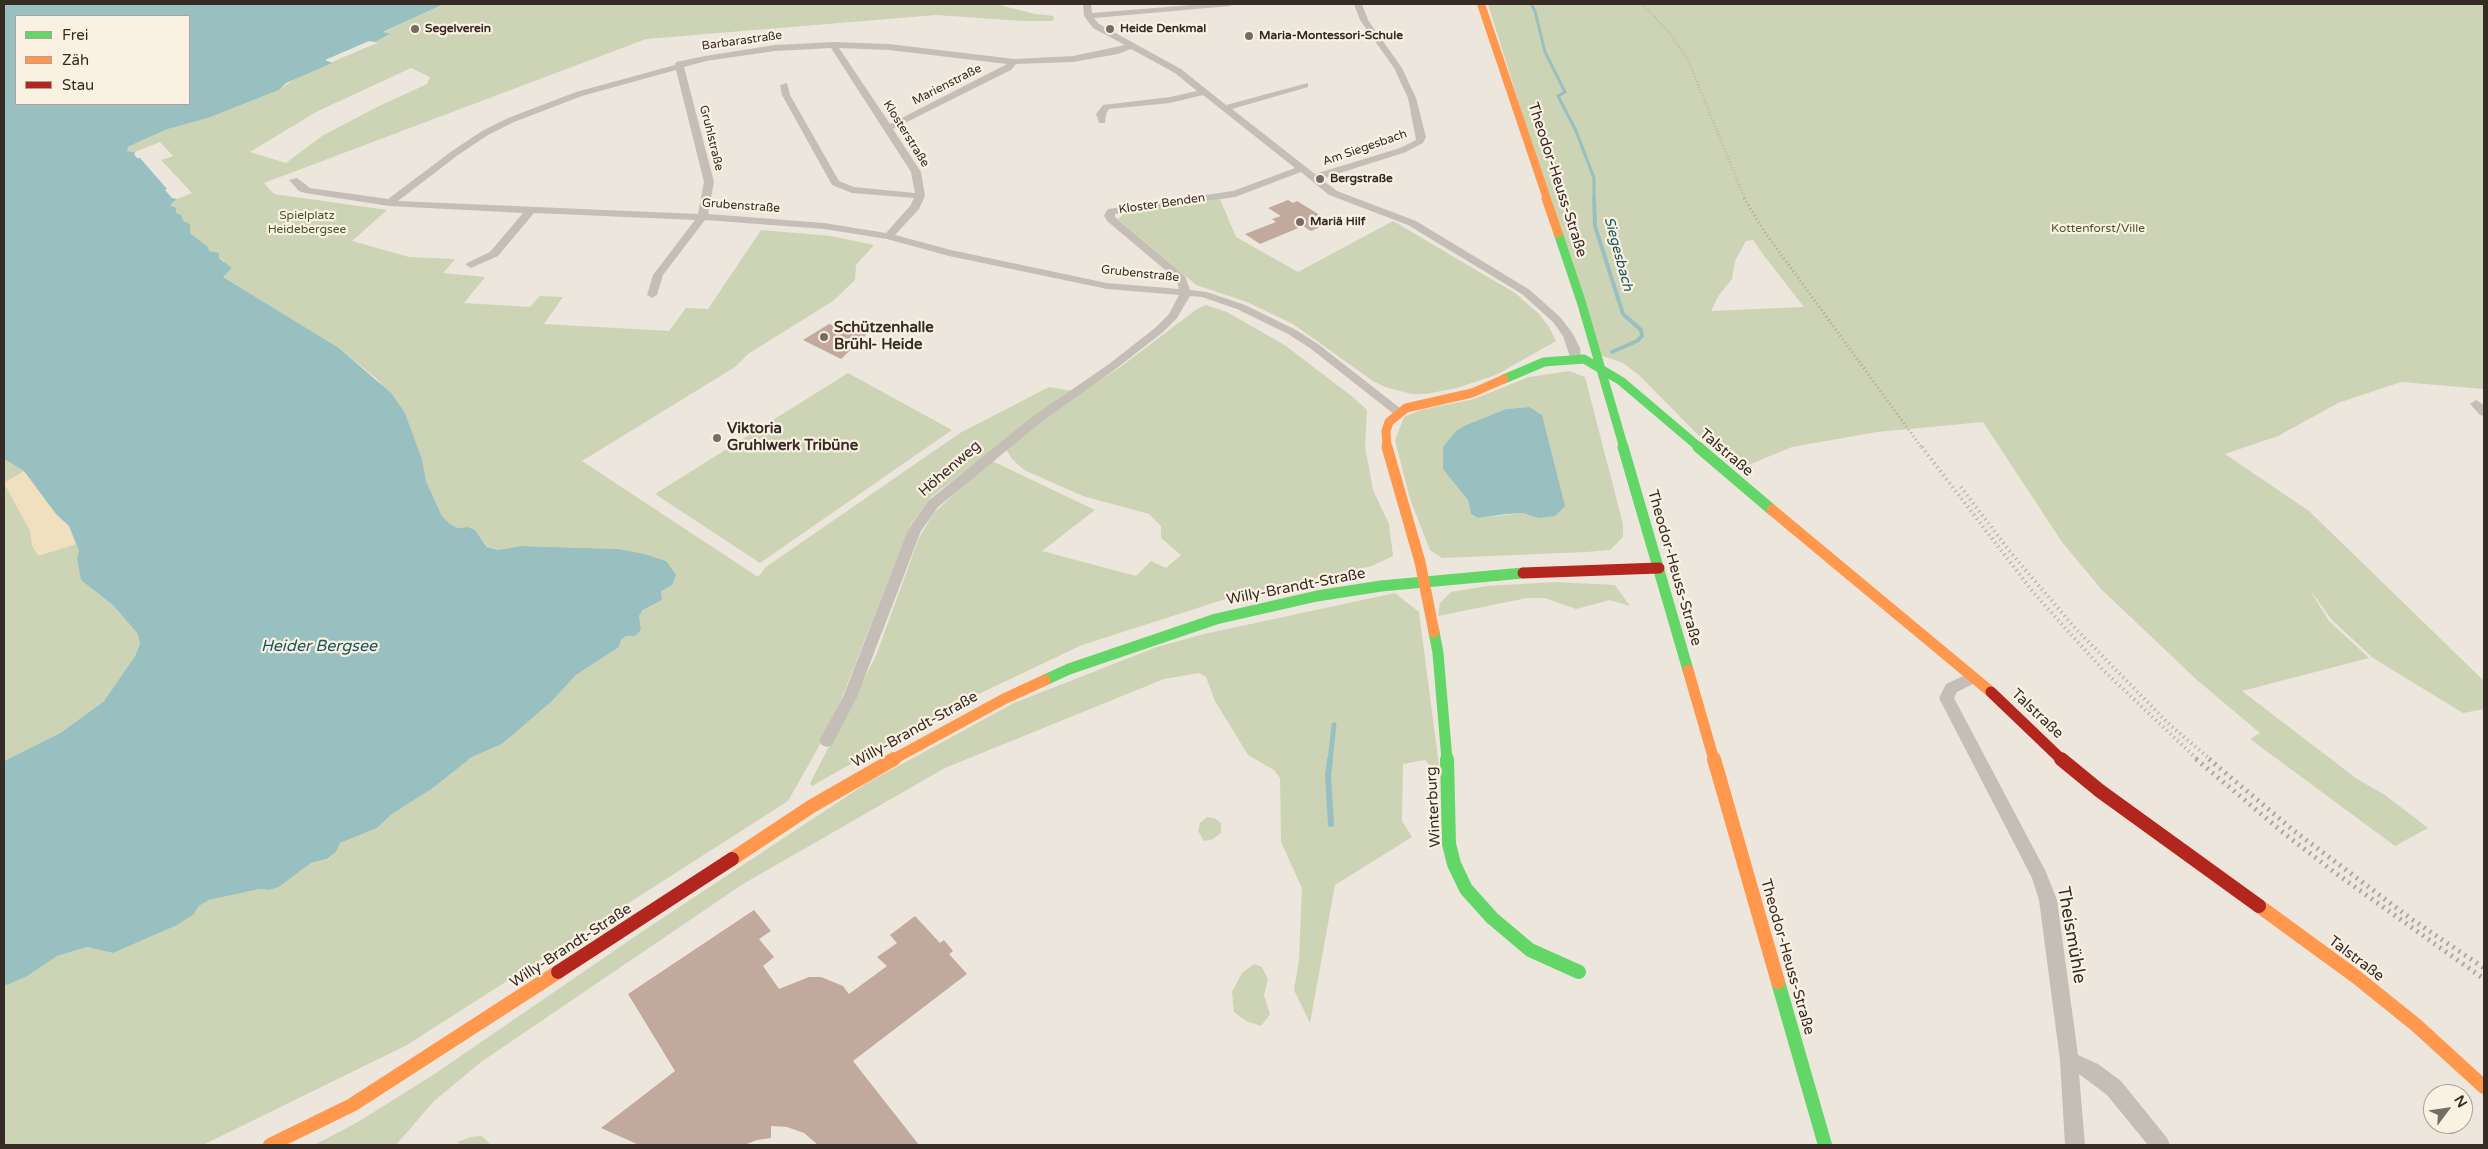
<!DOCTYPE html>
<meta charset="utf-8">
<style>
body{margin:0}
#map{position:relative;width:2488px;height:1149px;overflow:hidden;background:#ede6dd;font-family:"Varela Round",sans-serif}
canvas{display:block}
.frame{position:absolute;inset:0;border:5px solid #362b25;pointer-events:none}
.legend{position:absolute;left:15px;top:15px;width:175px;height:90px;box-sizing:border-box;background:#fbf1e3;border:1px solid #aca297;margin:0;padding:6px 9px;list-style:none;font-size:15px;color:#362b25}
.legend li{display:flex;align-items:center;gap:10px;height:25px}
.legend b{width:25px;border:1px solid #aca297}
.north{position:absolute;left:2423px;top:1084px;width:50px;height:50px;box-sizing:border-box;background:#fbf1e3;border:1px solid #aca297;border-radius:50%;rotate:59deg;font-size:14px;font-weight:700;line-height:20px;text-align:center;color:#362b25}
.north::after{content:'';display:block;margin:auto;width:18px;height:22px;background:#766c65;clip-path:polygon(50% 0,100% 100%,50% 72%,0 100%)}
</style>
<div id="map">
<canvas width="2488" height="1149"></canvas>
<div class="frame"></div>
<ul class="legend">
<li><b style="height:6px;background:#63d668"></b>Frei</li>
<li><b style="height:6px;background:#ff974d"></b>Zäh</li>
<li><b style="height:6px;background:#b3261e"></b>Stau</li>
</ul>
<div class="north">N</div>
</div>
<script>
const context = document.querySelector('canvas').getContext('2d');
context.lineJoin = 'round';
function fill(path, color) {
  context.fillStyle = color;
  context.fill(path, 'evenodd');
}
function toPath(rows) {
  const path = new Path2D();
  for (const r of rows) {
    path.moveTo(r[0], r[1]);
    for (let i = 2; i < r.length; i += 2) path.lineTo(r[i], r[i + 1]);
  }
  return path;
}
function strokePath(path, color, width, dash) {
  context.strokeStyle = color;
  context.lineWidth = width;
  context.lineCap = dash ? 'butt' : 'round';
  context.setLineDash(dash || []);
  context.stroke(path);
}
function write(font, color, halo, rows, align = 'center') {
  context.font = font + ' "Varela Round",sans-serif';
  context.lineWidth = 4.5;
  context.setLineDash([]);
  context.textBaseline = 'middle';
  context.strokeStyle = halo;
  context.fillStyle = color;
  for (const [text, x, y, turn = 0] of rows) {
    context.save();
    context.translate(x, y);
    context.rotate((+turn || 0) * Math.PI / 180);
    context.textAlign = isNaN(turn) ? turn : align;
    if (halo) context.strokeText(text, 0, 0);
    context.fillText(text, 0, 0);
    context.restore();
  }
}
const green = toPath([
 [444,4,995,4,1035,14,1054,16,1053,21,1023,21,936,15,646,39,264,183,274,194,387,210,352,241,409,257,455,259,443,273,485,277,464,303,530,307,540,296,563,297,544,324,669,331,686,308,708,309,761,230,831,236,874,245,856,265,855,280,833,301,748,354,735,367,582,461,758,577,766,567,960,433,1049,387,1072,391,931,497,910,526,831,725,788,801,407,1045,203,1145,4,1145,4,984,7,985,57,956,87,947,113,953,194,914,199,906,209,900,260,889,269,890,279,887,311,863,328,859,336,852,340,843,377,828,392,814,433,788,472,757,502,744,551,702,576,675,619,647,621,640,626,636,635,636,641,630,639,616,643,610,662,600,660,593,666,561,645,554,619,549,521,546,498,550,488,547,475,530,468,527,457,528,450,524,442,516,426,481,422,459,405,413,377,379,339,348,223,277,224,261,209,251,208,247,190,233,171,207,171,204,177,199,192,193,161,160,173,156,160,142,135,152,127,151,128,147,134,144,168,129,208,118,279,90,297,77,377,43,375,42,389,35,382,33],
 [411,68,430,77,427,84,377,107,322,136,286,163,250,152,316,112],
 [1488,4,2484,4,2484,389,2401,382,2338,403,2278,436,2225,454,2309,511,2484,681,2484,709,2463,713,2373,658,2332,620,2308,587,2329,621,2369,658,2242,691,2357,779,2385,795,2428,828,2395,846,2250,739,2260,733,2197,680,2101,589,2062,542,1983,422,1877,432,1792,447,1736,470,1705,442,1639,375,1623,363,1597,354],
 [1753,240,1765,257,1804,307,1711,311,1719,295,1732,279,1735,261,1746,241],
 [1220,199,1236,237,1298,272,1393,221,1515,293,1539,314,1549,327,1556,341,1496,375,1457,388,1426,394,1412,394,1385,387,1373,381,1293,324,1247,302,1196,285,1118,219,1125,212],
 [1206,305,1227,312,1286,346,1354,398,1367,410,1365,446,1373,490,1389,524,1393,556,1372,566,1232,597,1082,645,947,709,812,786,810,783,875,658,919,538,933,514,990,460,1095,510,1042,551,1136,576,1151,561,1166,568,1181,555,1161,538,1161,526,1149,514,1083,496,1024,470,1012,459,1006,449,1063,404,1119,368,1197,309],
 [1569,371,1585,377,1623,524,1623,537,1610,550,1586,552,1442,558,1430,550,1410,499,1395,440,1404,417,1421,410,1474,399,1529,377],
 [1529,407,1538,518,1523,513,1478,518,1471,514,1468,500,1458,484,1466,425,1506,409],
 [848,373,952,430,760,563,655,494],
 [4,459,24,471,56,514,69,527,98,593,113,605,139,634,140,644,135,656,104,701,62,732,4,761],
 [1556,582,1615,585,1630,606,1610,600,1576,609,1545,598,1527,598,1438,616,1440,603,1451,592,1487,586],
 [1395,593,1419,612,1440,773,1435,772,1425,760,1403,764,1402,821,1412,837,1335,885,1310,1023,1294,990,1299,960,1302,888,1281,842,1280,778,1274,770,1248,755,1215,701,1206,677,1199,673,1164,679,945,768,743,884,481,1062,434,1101,396,1145,314,1145,358,1122,433,1075,643,931,867,783,1014,703,1157,647,1204,634],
 [1207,817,1214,818,1221,823,1221,833,1213,839,1204,841,1198,831,1200,823],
 [1254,964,1262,967,1268,979,1264,995,1270,1014,1261,1026,1246,1021,1234,1012,1232,992,1242,973],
 [482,1136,491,1145,461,1145,457,1142,470,1137]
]);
const sand = toPath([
 [24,471,56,514,69,527,76,544,38,556,32,545,30,531,4,483]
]);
const water = toPath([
 [4,4,444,4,383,32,390,34,375,42,369,41,325,60,332,63,286,83,279,90,208,118,168,129,134,144,128,147,127,151,135,152,134,154,137,158,140,158,167,189,165,190,172,198,177,199,171,204,171,206,176,208,176,213,181,215,183,221,190,224,190,233,208,247,209,251,219,253,219,258,232,268,223,277,339,348,391,393,405,413,422,459,426,481,442,516,450,524,457,528,468,527,475,530,487,547,498,550,521,546,619,549,645,554,666,561,676,575,672,585,661,591,662,600,643,610,639,616,641,630,635,636,626,636,621,640,619,647,576,675,551,702,502,744,472,757,433,788,392,814,377,828,340,843,336,852,327,859,311,863,279,887,269,890,260,889,209,900,199,906,194,914,177,925,113,953,87,947,57,956,27,976,7,985,4,984,4,761,62,732,104,701,135,656,140,644,138,634,113,605,81,580,77,558,79,551,69,526,56,514,24,471,4,459],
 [16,16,189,16,189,104,16,104],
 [1529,407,1542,415,1565,506,1555,516,1538,518,1523,513,1506,514,1478,518,1471,514,1468,500,1443,469,1443,447,1456,431,1466,425,1506,409]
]);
const streamFar3 = toPath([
 [1531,4,1535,11,1545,52,1565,92,1558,96,1576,131,1594,178,1594,199]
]);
const streamFar2 = toPath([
 [1594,198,1595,226,1623,314,1641,330,1642,336,1637,341,1612,352]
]);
const streamFar1 = toPath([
 [1330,760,1334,725]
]);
const stream = toPath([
 [1330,759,1328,776,1331,824]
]);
const building = toPath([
 [1288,200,1293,203,1297,201,1323,217,1319,219,1327,224,1311,231,1303,226,1260,244,1245,234,1276,222,1272,219,1281,216,1268,208],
 [829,324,868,333,841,359,803,340],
 [754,910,771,931,759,939,774,957,763,966,779,989,809,977,821,977,843,986,849,994,887,966,877,957,897,943,890,935,915,916,940,943,944,940,953,951,949,954,967,974,853,1061,919,1145,818,1145,804,1133,787,1127,771,1126,771,1138,757,1140,744,1145,639,1145,601,1128,675,1071,628,994]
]);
const street = toPath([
 [1083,4,1091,4,1092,13,1204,4,1234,4,1230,6,1094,18,1099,24,1181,69,1226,105,1308,83,1308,87,1232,109,1315,174,1400,148,1416,140,1408,98,1394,68,1360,20,1354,4,1362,4,1368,20,1402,68,1416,98,1426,137,1423,143,1406,152,1321,179,1337,191,1416,221,1530,290,1561,318,1573,334,1580,348,1581,358,1579,360,1571,360,1563,336,1553,322,1522,294,1408,225,1329,195,1301,172,1235,197,1115,214,1115,217,1185,276,1190,290,1207,292,1245,305,1296,330,1318,344,1405,412,1403,415,1395,415,1310,348,1288,334,1237,309,1202,297,1190,296,1177,318,1163,332,1117,368,1040,423,938,507,921,531,857,697,832,745,827,747,822,745,819,741,843,697,908,530,928,501,1032,417,1109,364,1155,328,1169,314,1179,295,1107,289,949,256,887,239,824,229,705,220,663,275,657,295,652,298,647,295,653,275,695,220,534,213,498,256,471,268,466,265,467,263,490,252,523,213,389,206,305,193,299,191,289,180,297,178,310,188,388,199,452,151,482,131,508,118,576,92,675,65,676,62,705,56,775,45,833,42,889,44,1014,59,1073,56,1125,45,1093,28,1084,16,1083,4],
 [831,48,911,172,915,193,854,187,839,181,790,95,787,83,780,85,782,95,832,185,852,193,914,198,910,206,886,233,824,223,708,214,714,182,684,67,706,61,775,51,831,48],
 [839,48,889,50,1007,64,890,124,839,48],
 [1131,49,1175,73,1197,91,1170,97,1103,105,1096,114,1099,123,1105,123,1106,114,1109,109,1170,103,1203,95,1295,168,1233,191,1108,209,1104,215,1107,221,1176,279,1179,289,1107,283,951,250,895,235,919,209,925,196,921,172,893,129,1011,70,1016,64,1073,62,1118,54,1131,49],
 [676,70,704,182,698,214,398,201,458,155,488,135,514,122,582,96,676,70],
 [2476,400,2484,405,2484,416,2480,415,2470,404,2476,400],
 [1972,672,1977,674,1979,678,1977,682,1957,692,1954,698,2046,872,2057,900,2078,1055,2098,1064,2121,1081,2167,1138,2170,1145,2148,1145,2107,1095,2079,1074,2085,1145,2065,1145,2060,1060,2039,900,2032,878,1939,698,1946,684,1972,672]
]);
const fastFar2 = toPath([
 [1558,233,1581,301,1624,448],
 [1504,379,1544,362,1584,359,1621,381,1700,448]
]);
const fastFar1 = toPath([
 [1623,447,1688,670],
 [1698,447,1772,510],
 [1434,632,1438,653,1447,760],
 [1045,680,1069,669,1216,619,1317,596,1381,586,1523,573]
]);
const fast = toPath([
 [1447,759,1449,844,1454,864,1466,889,1492,918,1530,950,1579,972],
 [1778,982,1825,1145]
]);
const slowFar3 = toPath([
 [1481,4,1547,199]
]);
const slowFar2 = toPath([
 [1546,198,1558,233],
 [1387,448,1386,431,1389,422,1406,408,1472,393,1504,379]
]);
const slowFar1 = toPath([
 [1387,447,1420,562,1434,632],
 [1772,510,1991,692],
 [1688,670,1714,760],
 [892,760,1004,699,1045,680]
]);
const slow = toPath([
 [1714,759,1778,982],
 [732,859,812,806,894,759],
 [2259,906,2355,976,2416,1025,2484,1087],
 [270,1145,352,1105,558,972]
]);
const jamFar1 = toPath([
 [1523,573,1659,568],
 [1991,692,2062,760]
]);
const jam = toPath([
 [2061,759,2100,791,2259,906],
 [558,972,732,859]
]);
const railFar3 = toPath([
 [1642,4,1668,31,1688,60,1745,199]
]);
const railFar2 = toPath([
 [1744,198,1764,231,1922,448]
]);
const railFar1 = toPath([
 [1922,447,2033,592,2103,670,2198,760],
 [1961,487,2011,553,2075,628,2170,725,2211,760]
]);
const rail = toPath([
 [2196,759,2286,835,2334,872,2484,979],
 [2209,759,2293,830,2410,918,2484,968]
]);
const markers = [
 [415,29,5,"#766c65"],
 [1110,29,5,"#766c65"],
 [1249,36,5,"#766c65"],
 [1320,179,5,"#766c65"],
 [1300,222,5,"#766c65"],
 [824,337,5,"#766c65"],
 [717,438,5,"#766c65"]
];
const farPoinames = [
 ["Segelverein",425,29],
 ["Heide Denkmal",1120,29],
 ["Maria-Montessori-Schule",1259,36],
 ["Bergstraße",1330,179],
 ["Mariä Hilf",1310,222]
];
const farStreetnames = [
 ["Barbarastraße",742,41,-8],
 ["Marienstraße",947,85,-27],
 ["Klosterstraße",906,134,58],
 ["Gruhlstraße",711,138,76],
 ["Am Siegesbach",1365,148,-19],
 ["Kloster Benden",1162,204,-8],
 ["Grubenstraße",741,206,4],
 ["Grubenstraße",1140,274,6]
];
const farParknames = [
 ["Spielplatz",307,216],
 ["Heidebergsee",307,230],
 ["Kottenforst/Ville",2098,229]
];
const farWaternames = [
 ["Siegesbach",1618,254,75]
];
const streetNames = [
 ["Theodor-Heuss-Straße",1557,180,72],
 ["Talstraße",1726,453,40],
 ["Höhenweg",950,469,-41],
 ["Theodor-Heuss-Straße",1674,568,74],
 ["Willy-Brandt-Straße",1296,587,-11],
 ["Talstraße",2037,714,43],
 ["Willy-Brandt-Straße",915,730,-29],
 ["Winterburg",1434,807,-93],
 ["Willy-Brandt-Straße",571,946,-33],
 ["Theodor-Heuss-Straße",1787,957,74],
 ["Talstraße",2356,959,37]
];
const poiNames = [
 ["Schützenhalle",834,328],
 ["Brühl- Heide",834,345],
 ["Viktoria",727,429],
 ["Gruhlwerk Tribüne",727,446]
];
const waterNames = [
 ["Heider Bergsee",319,647]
];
const nearStreetnames = [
 ["Theismühle",2071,935,80]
];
fill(green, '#cdd3b5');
fill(sand, '#f0e0c0');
fill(water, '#98c0c0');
strokePath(streamFar3, '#98c0c0', 3);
strokePath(streamFar2, '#98c0c0', 4);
strokePath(streamFar1, '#98c0c0', 5);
strokePath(stream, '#98c0c0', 6);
fill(building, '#c2a99d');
fill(street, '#c5beb7');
strokePath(fastFar2, '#63d668', 9);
strokePath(fastFar1, '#63d668', 11);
strokePath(fast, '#63d668', 14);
strokePath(slowFar3, '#ff974d', 8);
strokePath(slowFar2, '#ff974d', 9);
strokePath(slowFar1, '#ff974d', 11);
strokePath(slow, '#ff974d', 14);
strokePath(jamFar1, '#b3261e', 11);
strokePath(jam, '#b3261e', 14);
strokePath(railFar3, '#ada6a1', 2.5, [0.5, 2.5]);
strokePath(railFar2, '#ada6a1', 3, [1, 3]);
strokePath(railFar1, '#ada6a1', 4, [1, 4]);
strokePath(rail, '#ada6a1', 5, [2, 5]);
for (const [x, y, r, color] of markers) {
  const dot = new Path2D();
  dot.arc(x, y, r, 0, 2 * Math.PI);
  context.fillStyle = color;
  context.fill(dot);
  strokePath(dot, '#fbf1e3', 2);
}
write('bold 12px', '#362b25', '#fbf1e3', farPoinames, 'left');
write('12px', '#362b25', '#fbf1e3', farStreetnames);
write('12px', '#445726', '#fbf1e3', farParknames);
write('italic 14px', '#17555b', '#fbf1e3', farWaternames);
write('15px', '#362b25', '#fbf1e3', streetNames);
write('bold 15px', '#362b25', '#fbf1e3', poiNames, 'left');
write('italic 16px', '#17555b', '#fbf1e3', waterNames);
write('18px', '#362b25', '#fbf1e3', nearStreetnames);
</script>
